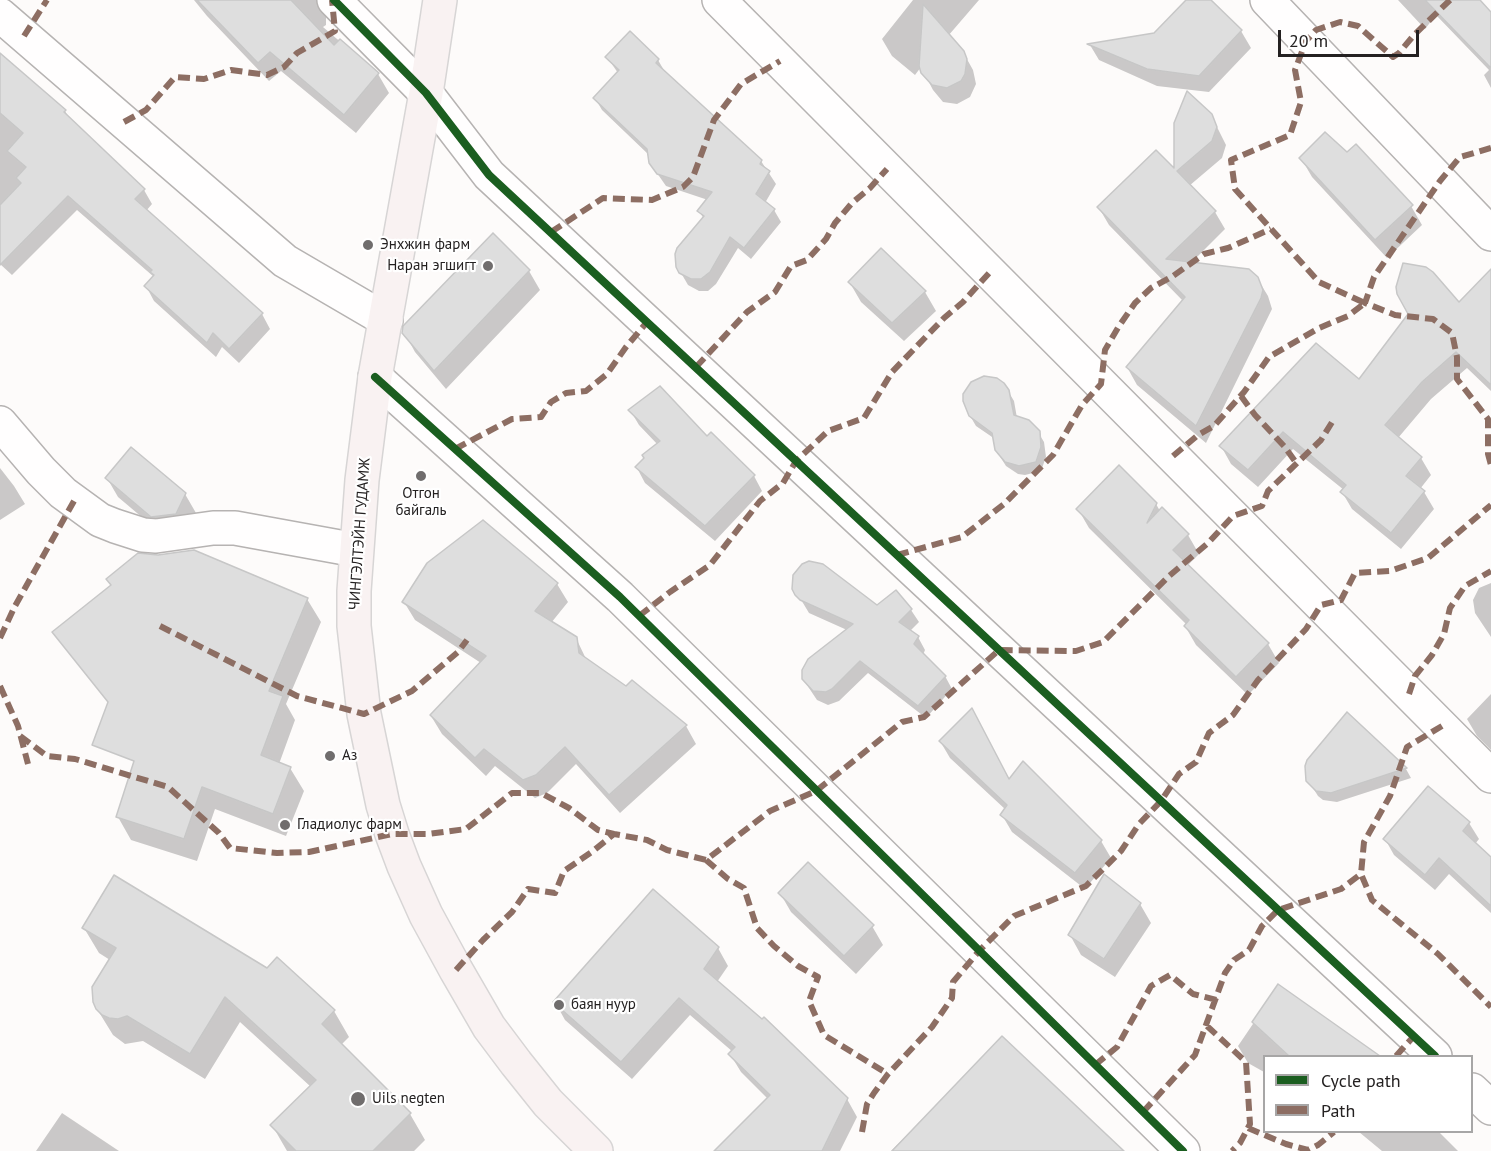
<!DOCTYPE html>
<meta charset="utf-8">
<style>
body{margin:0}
#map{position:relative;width:1491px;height:1151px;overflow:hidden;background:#fdfbfa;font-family:"PT Sans",sans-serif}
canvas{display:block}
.legend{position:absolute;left:1263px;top:1055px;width:210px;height:78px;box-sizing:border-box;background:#fff;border:2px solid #a7a6a6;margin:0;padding:8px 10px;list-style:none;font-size:18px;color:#242121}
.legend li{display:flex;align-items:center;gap:12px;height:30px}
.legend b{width:30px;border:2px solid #a7a6a6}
.scale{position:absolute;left:1278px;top:30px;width:141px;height:27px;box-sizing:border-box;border:3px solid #242121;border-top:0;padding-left:8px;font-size:18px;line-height:21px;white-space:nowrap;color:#242121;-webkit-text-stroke:4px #fff;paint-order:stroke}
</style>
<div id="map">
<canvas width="1491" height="1151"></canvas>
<ul class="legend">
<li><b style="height:8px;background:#1b5e20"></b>Cycle path</li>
<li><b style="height:8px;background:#8d6e63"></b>Path</li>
</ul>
<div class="scale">20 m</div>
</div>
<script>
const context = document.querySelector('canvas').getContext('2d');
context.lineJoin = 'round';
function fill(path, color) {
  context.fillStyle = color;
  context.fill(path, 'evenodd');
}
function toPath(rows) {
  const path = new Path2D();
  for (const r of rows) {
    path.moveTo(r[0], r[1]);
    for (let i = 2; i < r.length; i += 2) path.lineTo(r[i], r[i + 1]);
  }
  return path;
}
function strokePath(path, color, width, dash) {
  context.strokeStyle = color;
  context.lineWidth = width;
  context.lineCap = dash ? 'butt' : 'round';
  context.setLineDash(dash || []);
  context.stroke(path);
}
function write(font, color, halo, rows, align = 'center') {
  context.font = font + ' "PT Sans",sans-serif';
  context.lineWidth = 4.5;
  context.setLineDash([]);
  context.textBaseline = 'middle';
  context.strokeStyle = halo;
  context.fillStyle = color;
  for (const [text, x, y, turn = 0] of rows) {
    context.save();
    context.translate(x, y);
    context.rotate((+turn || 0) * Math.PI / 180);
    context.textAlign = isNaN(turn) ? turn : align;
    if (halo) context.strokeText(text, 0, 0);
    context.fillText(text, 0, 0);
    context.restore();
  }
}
const shadow = toPath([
 [194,0,351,0,331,6,326,15,326,25,323,27,378,74,389,93,356,133,281,71,269,81,207,16],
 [913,0,979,0,948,36,963,52,973,70,976,84,970,97,957,104,943,102,933,90,921,67,915,75,892,56,882,39],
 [1189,0,1209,0,1241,31,1251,48,1209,92,1157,86,1099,60,1090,45,1155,35],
 [1398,0,1475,0,1491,14,1491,88,1484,75,1489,70,1436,15,1425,29],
 [630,33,658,60,665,72,761,161,776,184,765,203,774,210,781,222,751,259,738,248,716,284,708,291,699,291,688,285,677,266,704,219,699,211,708,200,666,186,650,163,649,155,602,110,595,98,618,73,607,57],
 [0,53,65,111,69,118,144,190,152,204,146,211,262,314,270,329,239,363,222,347,216,357,154,301,146,286,154,277,77,210,12,275,0,264],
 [1211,115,1226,145,1222,158,1189,186,1215,212,1225,229,1190,264,1257,278,1268,296,1272,309,1206,443,1137,385,1127,367,1183,301,1109,225,1099,208,1175,172],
 [1301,158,1411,206,1422,225,1387,258,1312,177],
 [881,250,925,292,936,311,904,341,861,302,850,283],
 [529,271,540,290,446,389,415,352,404,332],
 [1491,304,1491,391,1467,368,1431,399,1398,438,1421,458,1431,475,1420,489,1424,492,1434,509,1401,549,1352,509,1342,492,1344,490,1293,449,1258,487,1231,464,1221,446,1360,381,1459,305],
 [1008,391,1014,401,1017,418,1038,432,1044,442,1046,457,1041,471,1025,475,1018,474,1006,466,996,450,995,439,976,426,966,409],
 [630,410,707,438,754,476,762,491,715,541,645,483,637,468,658,445,639,425],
 [0,468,14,486,25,504,0,520],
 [107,478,185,494,196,513,186,533,163,535,118,497],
 [1156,504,1160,511,1188,535,1199,554,1187,566,1268,644,1279,663,1248,695,1196,645,1185,626,1187,625,1089,528,1078,509],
 [483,522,557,584,568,602,551,623,576,638,587,661,627,688,632,682,686,726,696,744,620,813,576,764,547,793,535,798,495,766,486,776,442,734,431,716,481,663,415,620,404,602],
 [1491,583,1491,637,1475,613,1473,600,1479,588],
 [794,588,877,607,911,610,919,622,910,631,918,637,925,650,923,655,945,676,952,689,926,718,868,673,839,701,828,705,817,700,803,679,847,630,809,613],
 [307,599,321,622,286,704,295,720,279,764,290,768,304,791,286,836,215,809,197,861,131,840,118,817],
 [1491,694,1491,750,1477,736,1467,719],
 [1347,714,1406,769,1411,778,1337,802,1323,800,1318,796,1308,780],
 [940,741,1009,781,1101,841,1111,858,1085,889,1012,832,1002,815,1006,810,950,758],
 [1469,823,1479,839,1475,844,1491,859,1491,913,1449,874,1435,890,1394,855,1385,839],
 [780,893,872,926,883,945,856,974,791,912],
 [1140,904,1151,923,1115,977,1081,955,1070,935],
 [84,928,267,970,277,959,334,1011,349,1037,341,1045,410,1114,425,1140,414,1151,287,1151,272,1125,311,1087,240,1022,205,1079,143,1041,125,1044,113,1035,97,1009,110,960,99,953],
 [718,948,728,966,717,982,847,1099,857,1117,840,1151,716,1151,768,1099,741,1072,730,1054,733,1052,690,1015,632,1079,565,1020,555,1002],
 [1278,987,1343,1032,1368,1056,1264,1056,1264,1072,1248,1063,1238,1046],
 [1002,1038,1122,1151,891,1151],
 [62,1113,119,1151,36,1151],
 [1359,1132,1439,1132,1458,1151,1382,1151]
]);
const building = toPath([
 [197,0,291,0,334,45,340,39,379,73,344,115,270,52,258,63,197,0],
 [1186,0,1211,0,1242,30,1199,76,1147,69,1087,44,1154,33,1186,0],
 [1425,0,1480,0,1491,12,1491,68,1425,0],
 [923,4,964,51,967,59,965,74,961,81,947,88,932,85,921,73,919,66,923,4],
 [630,31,659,59,656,63,762,160,760,164,770,171,756,194,775,209,744,248,730,237,710,272,701,279,691,279,679,273,676,267,675,254,677,248,704,216,697,211,712,192,657,174,649,163,647,149,593,98,619,70,605,57,630,31],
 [0,53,66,110,64,112,145,189,135,199,263,313,229,349,213,333,207,343,144,286,154,275,150,272,152,270,68,196,0,265,0,205,21,183,16,178,26,167,7,151,23,133,0,113,0,53],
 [1187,91,1212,114,1217,127,1212,141,1177,171,1216,211,1166,259,1249,269,1258,277,1263,290,1261,298,1196,426,1126,367,1185,297,1097,207,1156,150,1174,168,1174,123,1187,91],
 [1325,132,1347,152,1356,144,1413,205,1375,240,1299,158,1325,132],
 [493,233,530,270,434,371,402,333,403,326,493,233],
 [881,248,926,291,892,323,848,282,881,248],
 [1403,263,1426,267,1433,272,1459,302,1491,269,1491,385,1456,352,1422,382,1385,425,1422,457,1406,476,1425,491,1391,533,1340,492,1346,485,1283,432,1248,470,1219,446,1316,343,1359,379,1408,314,1397,294,1396,287,1403,263],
 [984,376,997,378,1004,383,1009,390,1014,415,1029,420,1040,431,1041,447,1036,462,1019,466,1005,462,995,450,992,433,969,416,963,401,963,394,971,382,984,376],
 [660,386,707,436,711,432,755,475,705,526,635,467,644,458,642,455,660,441,628,410,660,386],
 [131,447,186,493,176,514,151,517,105,478,131,447],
 [1119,465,1157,503,1147,523,1162,507,1189,534,1173,550,1269,643,1236,677,1184,626,1189,620,1076,509,1119,465],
 [483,520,558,583,535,611,577,637,579,653,626,686,632,680,687,725,609,795,565,747,536,775,523,780,484,749,475,758,430,715,486,656,402,602,427,563,483,520],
 [194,550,308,598,269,691,283,696,261,755,291,767,273,814,202,787,184,839,116,817,134,761,92,745,108,702,52,632,111,585,106,579,138,553,158,555,194,550],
 [809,561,823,564,877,605,896,590,912,609,899,622,919,636,914,644,946,676,918,706,860,661,832,689,826,692,813,691,802,679,802,670,808,659,853,624,800,600,795,595,792,589,793,575,802,564,809,561],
 [972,708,1009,779,1023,761,1102,840,1075,873,1000,815,1007,805,939,741,972,708],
 [1347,712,1407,768,1331,793,1316,791,1306,781,1305,766,1307,760,1347,712],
 [1428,786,1470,822,1463,831,1491,857,1491,906,1439,858,1425,875,1383,839,1428,786],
 [808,862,874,925,844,956,778,893,808,862],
 [1104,874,1141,903,1104,959,1068,935,1104,874],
 [114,875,267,968,277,957,335,1010,322,1024,411,1113,373,1151,296,1151,270,1125,316,1080,225,997,190,1054,127,1016,118,1019,109,1018,102,1015,96,1009,93,1002,92,987,116,948,82,928,114,875],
 [653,889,719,947,704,969,762,1019,764,1017,848,1098,822,1151,714,1151,770,1095,728,1054,735,1047,679,998,621,1062,553,1002,653,889],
 [1278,984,1380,1056,1289,1056,1252,1022,1278,984],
 [1002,1036,1124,1151,892,1151,1002,1036]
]);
const minor = toPath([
 [334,0,426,93,489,175,1435,1056],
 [719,0,1491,776],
 [1267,0,1491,234],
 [0,15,285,261,386,320],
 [375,377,620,597,1183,1151],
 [0,423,41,471,63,493,100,520,115,526,143,535,156,536,213,528,235,528,356,550],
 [1472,1090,1491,1108]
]);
const major = toPath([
 [440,0,426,93,375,377,362,480,354,591,354,626,364,714,383,805,392,834,404,866,426,915,456,970,489,1027,516,1063,548,1103,596,1151]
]);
const quiet = toPath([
 [24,36,47,0],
 [124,122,146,110,175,77,204,79,231,70,267,75,284,67,297,53,335,31,332,0],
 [1491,148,1460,157,1440,181,1374,277,1365,303,1395,315,1433,319,1452,333,1457,357,1457,379,1488,419,1488,454,1491,465],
 [551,232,603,198,652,200,683,187,693,177,714,120,741,84,780,61],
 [696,367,747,312,775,292,791,266,807,260,826,239,835,223,852,203,870,188,887,169],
 [1241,396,1255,415,1284,446,1297,464],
 [455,449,512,419,541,417,551,402,566,393,586,391,607,374,626,347,647,322],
 [1173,456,1198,435,1214,426,1244,392,1269,357,1319,328,1348,316,1365,303,1319,282,1235,189,1231,160,1290,135,1301,102,1295,70,1306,41,1316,30,1340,22,1358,26,1393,57,1399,53,1414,35,1450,0],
 [897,555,962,537,1004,504,1053,455,1082,405,1101,384,1105,350,1119,326,1135,303,1151,288,1173,276,1204,254,1228,248,1271,229],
 [639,616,670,592,710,565,760,501,783,483,796,461,828,431,864,418,892,372,944,318,963,302,990,272],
 [160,626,297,696,364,714,412,691,458,652,467,640],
 [0,638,15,606,74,501],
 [0,686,18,726,28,764],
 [1409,694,1415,676,1432,655,1444,634,1450,608,1465,586,1491,571],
 [1442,726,1407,747,1390,796,1364,842,1361,874,1372,900,1438,954,1491,1007],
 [20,736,47,756,75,759,168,787,219,833,230,848,277,853,309,852,392,834,428,834,466,829,512,793,541,793,569,808,598,830,614,834],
 [706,860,728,879,744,888,757,928,774,946,798,966,818,977,809,1001,824,1035,888,1074],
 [456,970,483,940,512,912,528,889,555,893,564,871,593,851,614,834,647,840,667,850,706,860,770,811,816,791,902,722,924,717,999,650,1076,651,1103,642,1169,576,1208,543,1233,516,1262,506,1268,491,1321,440,1334,419],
 [1207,1026,1246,1062,1250,1124,1240,1143,1232,1151],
 [1396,1056,1414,1036],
 [1095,1065,1117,1047,1151,986,1170,975,1193,994,1217,1000],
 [1143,1112,1195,1055,1225,973,1234,960,1249,950,1262,926,1278,910,1341,889,1361,874],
 [1248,1128,1286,1144,1308,1150,1318,1145,1334,1132],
 [862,1132,867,1104,874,1093,888,1074,932,1027,952,998,953,982,979,951,1014,916,1086,886,1121,851,1139,824,1161,801,1179,774,1196,762,1209,733,1233,715,1258,680,1306,629,1321,605,1341,600,1355,573,1390,571,1428,558,1491,505]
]);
const cycleway = toPath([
 [334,0,426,93,489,175,1435,1056],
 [375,377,620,597,1183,1151]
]);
const markers = [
 [368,245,6,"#706d6d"],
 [488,266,6,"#706d6d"],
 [421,476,6,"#706d6d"],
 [330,756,6,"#706d6d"],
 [285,825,6,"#706d6d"],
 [559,1005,6,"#706d6d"],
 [358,1099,8,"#706d6d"]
];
const poiNames = [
 ["Энхжин фарм",380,245],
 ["Наран эгшигт",476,266,"right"],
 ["Отгон",421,494,"center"],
 ["байгаль",421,511,"center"],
 ["Аз",342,756],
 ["Гладиолус фарм",297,825],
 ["баян нуур",571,1005],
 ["Uils negten",372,1099]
];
const streetNames = [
 ["ЧИНГЭЛТЭЙН ГУДАМЖ",360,534,-86]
];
fill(shadow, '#0003');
fill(building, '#dedede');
strokePath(building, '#c7c7c7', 1.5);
strokePath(minor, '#b6b3b2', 36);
strokePath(major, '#d7d5d5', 36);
strokePath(minor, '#fffefe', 33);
strokePath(major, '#f9f2f2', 33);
strokePath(quiet, '#8d6e63', 6, [12, 6]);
strokePath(cycleway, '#1b5e20', 8);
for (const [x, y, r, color] of markers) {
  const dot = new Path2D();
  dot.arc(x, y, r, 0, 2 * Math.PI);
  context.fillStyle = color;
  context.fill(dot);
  strokePath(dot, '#fff', 2);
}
write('15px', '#242121', '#fff', poiNames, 'left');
write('15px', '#242121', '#fff', streetNames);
</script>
